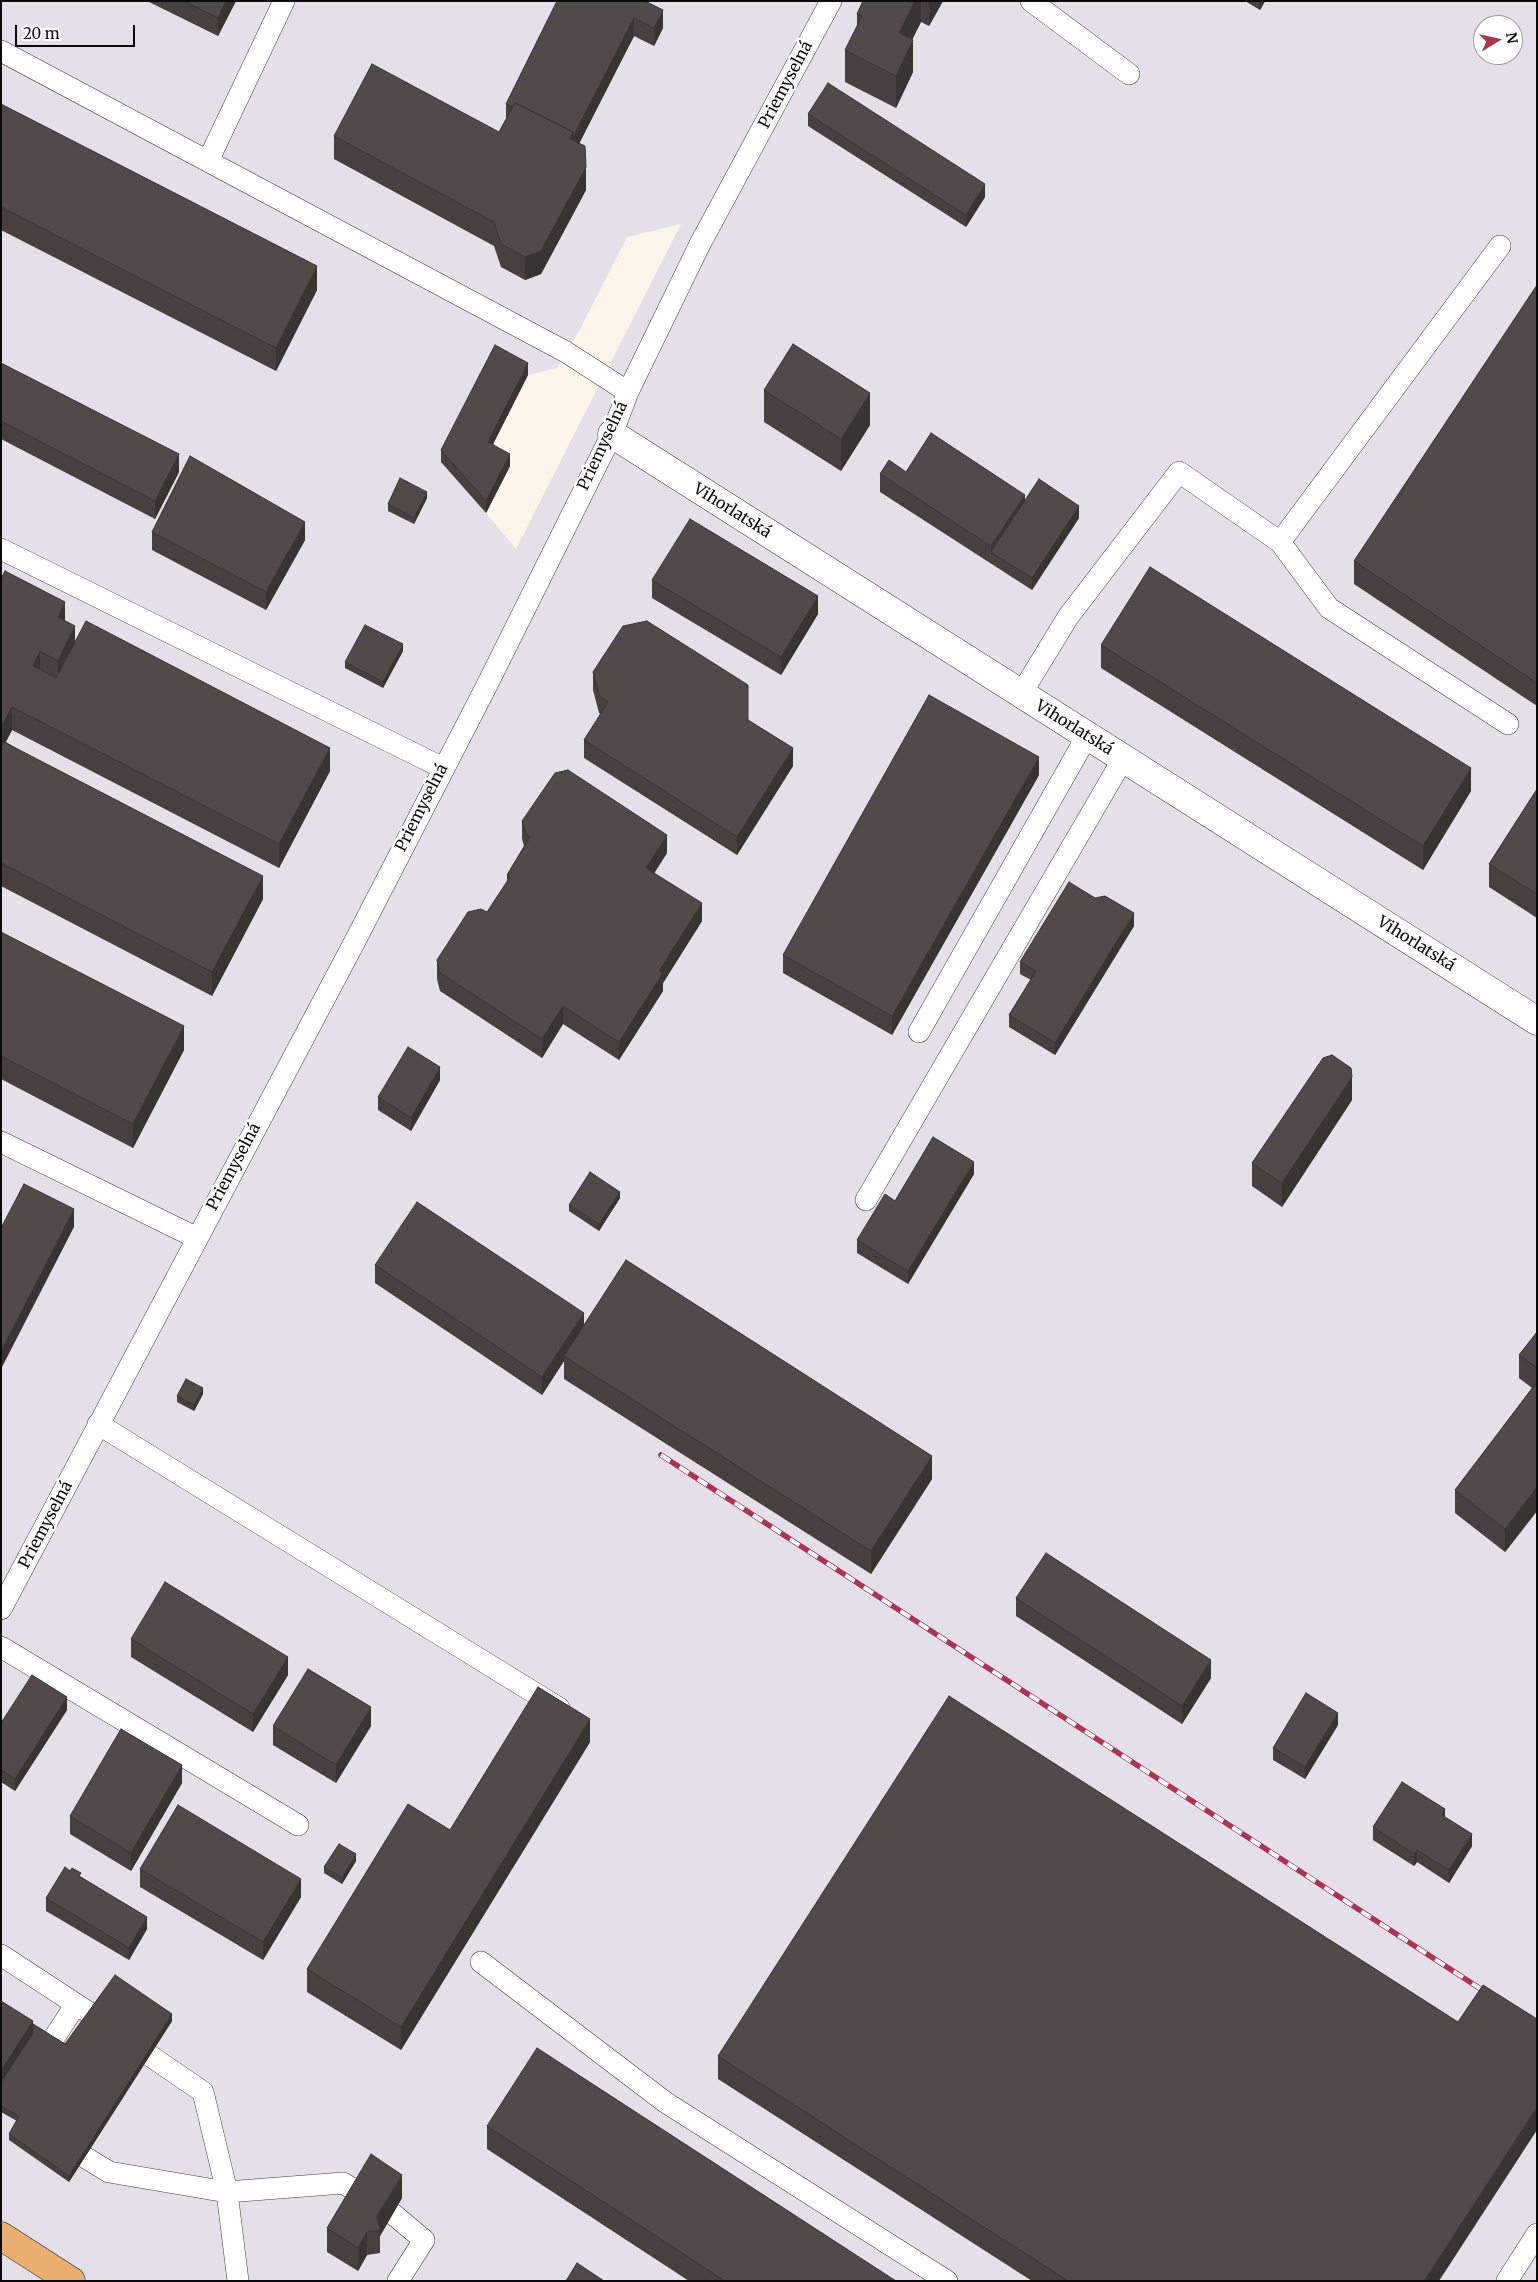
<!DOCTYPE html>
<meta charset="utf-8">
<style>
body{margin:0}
#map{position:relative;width:1538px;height:2282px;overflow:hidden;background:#fdf5ea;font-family:Merriweather,serif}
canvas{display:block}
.frame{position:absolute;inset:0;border:2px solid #0a0a0a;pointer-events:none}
.north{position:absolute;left:1473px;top:15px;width:50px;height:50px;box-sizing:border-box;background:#fff;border:1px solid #9d9d9d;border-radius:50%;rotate:81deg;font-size:14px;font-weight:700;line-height:20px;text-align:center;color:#0a0a0a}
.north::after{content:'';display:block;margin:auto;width:18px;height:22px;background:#a93454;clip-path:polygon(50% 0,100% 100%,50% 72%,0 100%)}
.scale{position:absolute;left:15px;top:25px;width:120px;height:22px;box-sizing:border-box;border:2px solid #0a0a0a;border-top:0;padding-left:6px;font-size:15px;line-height:18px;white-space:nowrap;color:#0a0a0a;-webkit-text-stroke:4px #fff;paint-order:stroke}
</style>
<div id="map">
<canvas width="1538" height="2282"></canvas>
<div class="frame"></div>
<div class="north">N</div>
<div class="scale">20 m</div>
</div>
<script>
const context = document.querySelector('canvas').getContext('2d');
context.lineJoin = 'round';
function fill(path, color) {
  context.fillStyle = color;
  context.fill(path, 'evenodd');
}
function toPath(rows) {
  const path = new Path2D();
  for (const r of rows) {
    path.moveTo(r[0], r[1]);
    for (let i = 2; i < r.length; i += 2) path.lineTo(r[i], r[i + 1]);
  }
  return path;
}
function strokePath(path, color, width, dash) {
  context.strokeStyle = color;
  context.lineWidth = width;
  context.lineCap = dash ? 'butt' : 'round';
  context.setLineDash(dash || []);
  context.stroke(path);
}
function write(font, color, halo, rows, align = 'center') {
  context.font = font + ' Merriweather,serif';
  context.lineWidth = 5;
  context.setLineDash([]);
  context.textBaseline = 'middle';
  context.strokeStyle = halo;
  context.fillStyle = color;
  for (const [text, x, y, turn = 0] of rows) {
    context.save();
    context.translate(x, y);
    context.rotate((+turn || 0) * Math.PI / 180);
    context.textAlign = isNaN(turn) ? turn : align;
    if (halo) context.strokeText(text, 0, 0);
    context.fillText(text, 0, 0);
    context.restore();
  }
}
const industrial = toPath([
 [1,1,1537,1,1537,2281,1,2281],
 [1483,25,1513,25,1513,55,1483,55],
 [681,224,516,549,486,513,510,466,488,454,528,375,557,368,579,331,627,237]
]);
const lane = toPath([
 [1031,1,1129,74],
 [1,51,566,352,628,392],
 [208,161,284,1],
 [1280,542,1329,608,1508,724],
 [1,549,443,768],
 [1021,694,1068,617,1179,472,1280,542,1500,246],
 [919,1032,1087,736],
 [1,1142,197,1238],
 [866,1200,1123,759],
 [98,1424,559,1708],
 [1,1609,354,943,485,689,612,434,628,392,700,244,831,1],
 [1,1647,298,1825],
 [1,1955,88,2012],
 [481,1962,665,2102,947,2281],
 [127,2040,203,2092,227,2192,238,2281],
 [39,2061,76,2004],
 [60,2142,109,2172,227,2192,343,2183,361,2194],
 [393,2214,424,2240,398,2281],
 [1507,2281,1537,2234]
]);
const street = toPath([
 [612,434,1537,1021]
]);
const primary = toPath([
 [1,2236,71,2281]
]);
const rail = toPath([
 [661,1455,1493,1997]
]);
const wall = toPath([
 [147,1,236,1,218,36],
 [863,1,943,1,929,26,921,22,912,40,913,72,896,108,845,82,845,50,857,28,857,14],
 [1245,1,1265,1,1260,10],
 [651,4,663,28,654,46,634,36,579,144,586,190,541,274,525,280,501,267,494,246,334,159,334,136,499,132,506,119,506,104],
 [1,104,317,290,276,371,1,230],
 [808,114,985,197,966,227,808,126],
 [1537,285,1537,706,1354,584,1354,561],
 [1,363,179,472,155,519,1,439],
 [528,375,493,444,510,466,486,513,441,462,441,450],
 [764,390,870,425,841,471,764,422],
 [906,472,1025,500,1079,518,1032,590,880,492,880,474],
 [427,498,414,524,388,511,388,504],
 [152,532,305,540,266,610,152,550],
 [1,579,65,621,75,642,330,771,279,868,12,730,6,742,263,899,212,996,1,886],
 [652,580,818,614,781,675,652,598],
 [1101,645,1471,791,1423,870,1101,668],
 [403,651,383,688,345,668,345,662],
 [593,672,748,720,793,766,737,855,584,758,584,740,601,714,599,713,593,690],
 [1039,775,892,1035,783,973,783,955],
 [1537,789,1537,918,1489,887,1489,864],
 [522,821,667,853,654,873,702,921,663,983,663,991,619,1060,563,1024,542,1058,440,991,437,979,437,960,487,912,507,882,507,875,524,846,522,839],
 [1134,926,1055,1055,1009,1027,1009,1015,1031,980,1020,974,1020,962],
 [1,932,184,1050,133,1148,1,1079],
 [440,1080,411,1131,378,1110,378,1097],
 [1352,1100,1282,1207,1252,1186,1252,1163],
 [974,1174,908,1284,857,1253,857,1240,895,1201],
 [620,1198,599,1231,569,1211,569,1205],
 [375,1265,584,1324,932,1479,871,1574,564,1379,564,1361,542,1395,375,1283],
 [1537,1332,1537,1511,1505,1552,1455,1513,1455,1490,1532,1388,1519,1378,1519,1355],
 [203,1394,194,1411,177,1402,177,1396],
 [1016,1598,1211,1678,1182,1724,1016,1616],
 [131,1639,288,1675,253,1732,131,1657],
 [67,1710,15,1791,1,1782,1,1723],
 [1338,1725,1305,1779,1273,1760,1273,1748],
 [273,1726,371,1726,336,1783,273,1745],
 [590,1742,401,2050,307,1992,307,1969,450,1830],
 [182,1783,131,1871,70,1834,70,1816],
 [1445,1817,1472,1846,1449,1883,1417,1862,1414,1866,1373,1840,1373,1827],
 [356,1861,342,1884,324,1873,324,1867],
 [140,1869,301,1897,263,1960,140,1887],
 [81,1877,147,1929,129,1960,46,1911,46,1898],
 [1,2001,33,2024,65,2044,172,2021,69,2182,9,2140,9,2134,17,2121,1,2112],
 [718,2056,1439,2281,1032,2281,718,2079],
 [487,2126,896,2281,689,2281,487,2149],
 [402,2198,380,2236,380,2253,367,2255,358,2271,327,2252,327,2228]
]);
const shadedWall = toPath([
 [226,1,236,1,218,36,218,18],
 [915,1,921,1,921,22,899,65,899,33],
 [929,1,943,1,929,26],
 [1260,1,1265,1,1260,10],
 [663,10,663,28,654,46,654,28],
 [634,18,634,36,573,155,570,139,573,132],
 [913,40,913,72,896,108,896,76],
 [586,167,586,190,541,274,525,280,525,257],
 [985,184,985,197,966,227,966,215],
 [317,266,317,290,276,371,276,348],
 [528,363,528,375,488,454,488,442],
 [870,393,870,425,841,471,841,439],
 [179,454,179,472,155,519,155,501],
 [510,454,510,466,486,513,486,501],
 [427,492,427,498,414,524,414,518],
 [1025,495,1025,513,991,552,991,546],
 [1079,506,1079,518,1032,590,1032,578],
 [305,522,305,540,266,610,266,592],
 [818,596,818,614,781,675,781,657],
 [65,602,65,625,58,617],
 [75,626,75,650,58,684,58,661],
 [403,644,403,651,383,688,383,682],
 [40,651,40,675,33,666],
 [12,707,12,730,1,751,1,728],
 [330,748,330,771,279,868,279,844],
 [793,748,793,766,737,855,737,837],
 [1039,757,1039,775,892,1035,892,1016],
 [1471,768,1471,791,1423,870,1423,846],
 [667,835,667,853,646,886,646,868],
 [263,876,263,899,212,996,212,972],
 [702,903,702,921,663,983,663,991,619,1060,619,1042,659,971],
 [1134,913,1134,926,1055,1055,1055,1043],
 [563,1006,563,1024,542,1058,542,1039],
 [184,1026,184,1050,133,1148,133,1124],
 [440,1067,440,1080,411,1131,411,1118],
 [1352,1077,1352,1100,1282,1207,1282,1183],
 [974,1162,974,1174,908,1284,908,1271],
 [620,1192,620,1198,599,1231,599,1224],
 [74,1209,74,1227,1,1369,1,1351],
 [584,1313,584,1331,564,1356,564,1361,542,1395,542,1377],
 [203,1388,203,1394,194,1411,194,1405],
 [932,1456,932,1479,871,1574,871,1551],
 [1537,1487,1537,1511,1505,1552,1505,1529],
 [288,1657,288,1675,253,1732,253,1714],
 [1211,1660,1211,1678,1182,1724,1182,1706],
 [67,1697,67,1710,15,1791,15,1779],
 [371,1707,371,1726,336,1783,336,1765],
 [1338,1713,1338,1725,1305,1779,1305,1767],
 [590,1719,590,1742,401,2050,401,2027],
 [182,1765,182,1783,131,1871,131,1853],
 [1445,1809,1445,1822,1442,1815],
 [1472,1834,1472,1846,1449,1883,1449,1870],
 [1417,1850,1417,1862,1414,1866,1414,1854],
 [356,1854,356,1861,342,1884,342,1878],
 [301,1879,301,1897,263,1960,263,1942],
 [147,1917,147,1929,129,1960,129,1948],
 [172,2014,172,2021,69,2182,69,2176],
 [33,2021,33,2040,1,2089,1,2071],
 [1537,2107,1537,2130,1439,2281,1424,2281],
 [402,2175,402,2198,380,2236,380,2230,377,2216],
 [367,2232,367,2255,358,2271,358,2248]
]);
const building = toPath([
 [184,1,226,1,218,18,184,1],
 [557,1,645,1,663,10,654,28,634,18,573,137,573,132,515,103,513,107,506,104,557,1],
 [863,1,915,1,899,33,913,40,896,76,845,50,862,16,857,14,863,1],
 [372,64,499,132,515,103,573,132,570,139,585,146,586,167,541,251,525,257,501,244,494,222,334,136,372,64],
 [828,83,985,184,966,215,808,114,828,83],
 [1,104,317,266,276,348,1,207,1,104],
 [1537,285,1537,683,1354,561,1537,285],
 [793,344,870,393,841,439,764,390,793,344],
 [495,345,528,363,488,442,510,454,486,501,441,450,495,345],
 [1,363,179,454,155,501,1,421,1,363],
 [931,433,1025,495,991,546,880,474,889,460,906,472,931,433],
 [190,456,305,522,266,592,152,532,190,456],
 [400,478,427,492,414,518,388,504,400,478],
 [1039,479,1079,506,1032,578,991,552,1039,479],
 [690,519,818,596,781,657,652,580,690,519],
 [1150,567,1471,768,1423,846,1101,645,1150,567],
 [5,571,65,602,58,617,75,626,58,661,40,651,33,666,56,678,86,621,330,748,279,844,12,707,1,728,1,579,5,571],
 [647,621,748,685,748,720,793,748,737,837,584,740,608,702,599,695,593,672,623,626,647,621],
 [365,625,403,644,383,682,345,662,365,625],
 [929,695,1039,757,892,1016,783,955,929,695],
 [4,742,263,876,212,972,1,863,1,747,4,742],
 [568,770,667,835,646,868,702,903,659,971,663,973,619,1042,563,1006,542,1039,440,973,437,960,468,912,481,909,487,912,510,877,507,875,530,837,526,834,522,821,555,773,568,770],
 [1537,789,1537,894,1489,864,1537,789],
 [1069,882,1095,898,1105,896,1134,913,1055,1043,1009,1015,1036,971,1020,962,1069,882],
 [1,932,184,1026,133,1124,1,1056,1,932],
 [408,1047,440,1067,411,1118,378,1097,408,1047],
 [1332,1055,1351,1068,1352,1077,1282,1183,1252,1163,1323,1058,1332,1055],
 [933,1137,974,1162,908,1271,857,1240,885,1194,895,1201,933,1137],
 [590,1172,620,1192,599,1224,569,1205,590,1172],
 [24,1184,74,1209,1,1351,1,1228,24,1184],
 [417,1202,584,1313,542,1377,375,1265,417,1202],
 [626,1260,932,1456,871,1551,564,1356,626,1260],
 [1537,1332,1537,1368,1519,1355,1537,1332],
 [186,1379,203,1388,194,1405,177,1396,186,1379],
 [1537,1382,1537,1487,1505,1529,1455,1490,1537,1382],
 [1046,1553,1211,1660,1182,1706,1016,1598,1046,1553],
 [165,1582,288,1657,253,1714,131,1639,165,1582],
 [308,1669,371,1707,336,1765,273,1726,308,1669],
 [32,1675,67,1697,15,1779,1,1770,1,1723,32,1675],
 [538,1687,590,1719,401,2027,307,1969,408,1804,450,1830,538,1687],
 [1306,1693,1338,1713,1305,1767,1273,1748,1306,1693],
 [949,1696,1458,2022,1483,1985,1537,2019,1537,2107,1424,2281,1068,2281,718,2056,949,1696],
 [121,1729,182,1765,131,1853,70,1816,121,1729],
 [1402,1782,1445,1809,1442,1815,1472,1834,1449,1870,1417,1850,1414,1854,1373,1827,1402,1782],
 [178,1805,301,1879,263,1942,140,1869,178,1805],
 [339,1844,356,1854,342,1878,324,1867,339,1844],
 [65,1867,70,1871,72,1868,81,1873,79,1876,147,1917,129,1948,46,1898,65,1867],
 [115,1975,172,2014,69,2176,9,2134,19,2116,1,2106,1,2082,33,2033,33,2024,65,2044,115,1975],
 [1,2001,33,2021,1,2071,1,2001],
 [537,2048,896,2281,725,2281,487,2126,537,2048],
 [371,2154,402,2175,377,2216,380,2230,367,2232,358,2248,327,2228,371,2154],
 [577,2263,604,2281,566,2281,577,2263]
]);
const streetNames = [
 ["Priemyselná",786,85,-62],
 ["Priemyselná",603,446,-65],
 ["Vihorlatská",732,511,32],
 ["Vihorlatská",1074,728,32],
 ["Priemyselná",422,808,-63],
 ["Vihorlatská",1416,944,32],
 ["Priemyselná",234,1167,-62],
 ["Priemyselná",46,1525,-62]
];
fill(industrial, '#e5dfe9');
strokePath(lane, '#3d3d3d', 22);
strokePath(street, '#3d3d3d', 29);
strokePath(primary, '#1b1b1b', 29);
strokePath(lane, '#fff', 21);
strokePath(street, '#fff', 28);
strokePath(primary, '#e8af6f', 28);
strokePath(rail, '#a93454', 5.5);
strokePath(rail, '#fff', 4, [11]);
fill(wall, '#47403e');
fill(shadedWall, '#393432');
fill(building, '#524a48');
strokePath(building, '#393432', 1);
write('16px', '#0a0a0a', '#fff', streetNames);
</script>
